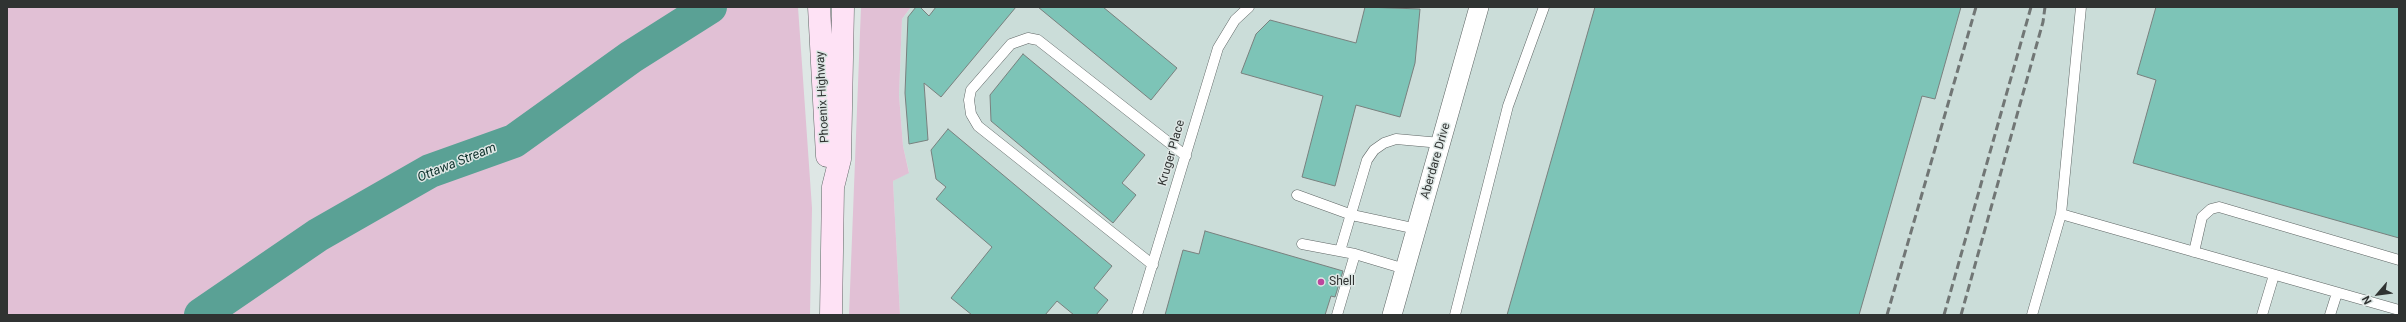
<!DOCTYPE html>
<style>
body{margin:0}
#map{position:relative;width:2406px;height:322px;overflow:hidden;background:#dee7e5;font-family:Roboto,sans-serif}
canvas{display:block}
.frame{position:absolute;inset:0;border:8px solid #303332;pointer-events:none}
.north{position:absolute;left:2358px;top:274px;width:40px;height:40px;-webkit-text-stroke:3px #dee7e5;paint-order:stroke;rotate:242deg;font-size:11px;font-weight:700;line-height:16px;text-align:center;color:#303332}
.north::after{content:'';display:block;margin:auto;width:14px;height:18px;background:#303332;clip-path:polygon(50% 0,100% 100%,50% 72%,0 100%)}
</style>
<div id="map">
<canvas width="2406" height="322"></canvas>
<div class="frame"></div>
<div class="north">N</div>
</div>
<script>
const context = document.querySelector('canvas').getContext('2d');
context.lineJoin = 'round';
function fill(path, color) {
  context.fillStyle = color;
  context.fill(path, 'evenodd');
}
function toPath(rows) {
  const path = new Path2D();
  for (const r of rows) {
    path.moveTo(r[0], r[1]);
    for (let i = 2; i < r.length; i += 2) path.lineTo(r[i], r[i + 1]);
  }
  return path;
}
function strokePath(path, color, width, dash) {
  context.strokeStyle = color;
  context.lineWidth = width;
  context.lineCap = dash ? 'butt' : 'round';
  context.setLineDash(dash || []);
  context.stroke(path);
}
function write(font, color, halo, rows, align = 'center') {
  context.font = font + ' Roboto,sans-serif';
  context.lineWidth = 3;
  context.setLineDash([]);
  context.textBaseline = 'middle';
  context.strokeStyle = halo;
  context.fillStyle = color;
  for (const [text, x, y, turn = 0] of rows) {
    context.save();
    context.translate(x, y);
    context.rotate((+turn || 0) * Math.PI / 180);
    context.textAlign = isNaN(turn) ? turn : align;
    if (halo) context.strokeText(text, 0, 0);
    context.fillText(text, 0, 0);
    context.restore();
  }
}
const built = toPath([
 [911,7,2399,7,2399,315,900,315,893,181,909,172,903,146,899,95,902,19]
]);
const green = toPath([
 [7,7,798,7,812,208,810,315,7,315],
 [861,7,911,7,902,19,899,95,903,146,909,173,893,181,900,315,849,315]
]);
const river = toPath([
 [201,315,318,235,430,171,514,141,631,57,710,7]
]);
const building = toPath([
 [916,7,920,7,929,16,936,7,1016,7,941,97,924,83,928,140,909,144,905,93,908,17,916,7],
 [1038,7,1103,7,1177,68,1151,100,1038,7],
 [1365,7,1420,9,1415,63,1400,117,1356,105,1335,186,1302,177,1323,96,1241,73,1256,34,1270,20,1356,43,1365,7],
 [1595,7,1961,7,1935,99,1922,96,1859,315,1507,315,1595,7],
 [2156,7,2399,7,2399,238,2133,163,2156,80,2137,74,2156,7],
 [1023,54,1145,155,1122,183,1136,195,1113,223,991,121,990,95,1023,54],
 [948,129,1112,266,1094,288,1108,300,1096,315,1074,315,1057,301,1045,315,972,315,951,298,992,247,936,199,946,187,936,179,931,150,948,129],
 [1205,231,1343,271,1335,297,1331,296,1325,315,1165,315,1183,250,1199,254,1205,231]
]);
const lane = toPath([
 [1297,195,1352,215,1417,229],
 [2061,214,2399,310],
 [1302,244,1355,254],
 [1340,251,1367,160,1374,150,1384,143,1396,139,1441,143],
 [2194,252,2202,217,2211,209,2219,207,2399,260],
 [1153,265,978,126,971,114,969,100,971,90,1011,44,1028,38,1038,40,1186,156],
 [1137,315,1218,48,1235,20,1249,7],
 [1337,315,1355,254,1405,269],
 [1455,315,1508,106,1544,7],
 [2032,315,2061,214,2081,7],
 [2262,315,2274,275],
 [2330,315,2337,293]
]);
const street = toPath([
 [1392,315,1479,7]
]);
const secondary = toPath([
 [819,7,827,156],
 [831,315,833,187,840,159,843,7]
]);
const rail = toPath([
 [1887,315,1976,7],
 [1944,315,2031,7],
 [1961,315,2043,22,2045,7]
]);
const markers = [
 [1321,282,4,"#bd469d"]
];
const streetNames = [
 ["Phoenix Highway",823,97,-93],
 ["Kruger Place",1172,153,-74],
 ["Aberdare Drive",1436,161,-74]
];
const poiNames = [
 ["Shell",1329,282]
];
const waterNames = [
 ["Ottawa Stream",457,163,-22]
];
fill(built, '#cbddd9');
fill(green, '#e1c0d5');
strokePath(river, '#5aa195', 34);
fill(building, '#7dc4b7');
strokePath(building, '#79817f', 1);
strokePath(lane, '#606766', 11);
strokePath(street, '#606766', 20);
strokePath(secondary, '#606766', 23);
strokePath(lane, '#fff', 10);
strokePath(street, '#fff', 19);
strokePath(secondary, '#fee2f5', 22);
strokePath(rail, '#717675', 3, [8, 4]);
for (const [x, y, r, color] of markers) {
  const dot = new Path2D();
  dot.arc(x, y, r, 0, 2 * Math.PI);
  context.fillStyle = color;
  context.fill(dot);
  strokePath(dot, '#dee7e5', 1.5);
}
write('12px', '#303332', '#dee7e5', streetNames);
write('12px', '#303332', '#dee7e5', poiNames, 'left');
write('italic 13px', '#0e322c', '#dee7e5', waterNames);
</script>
